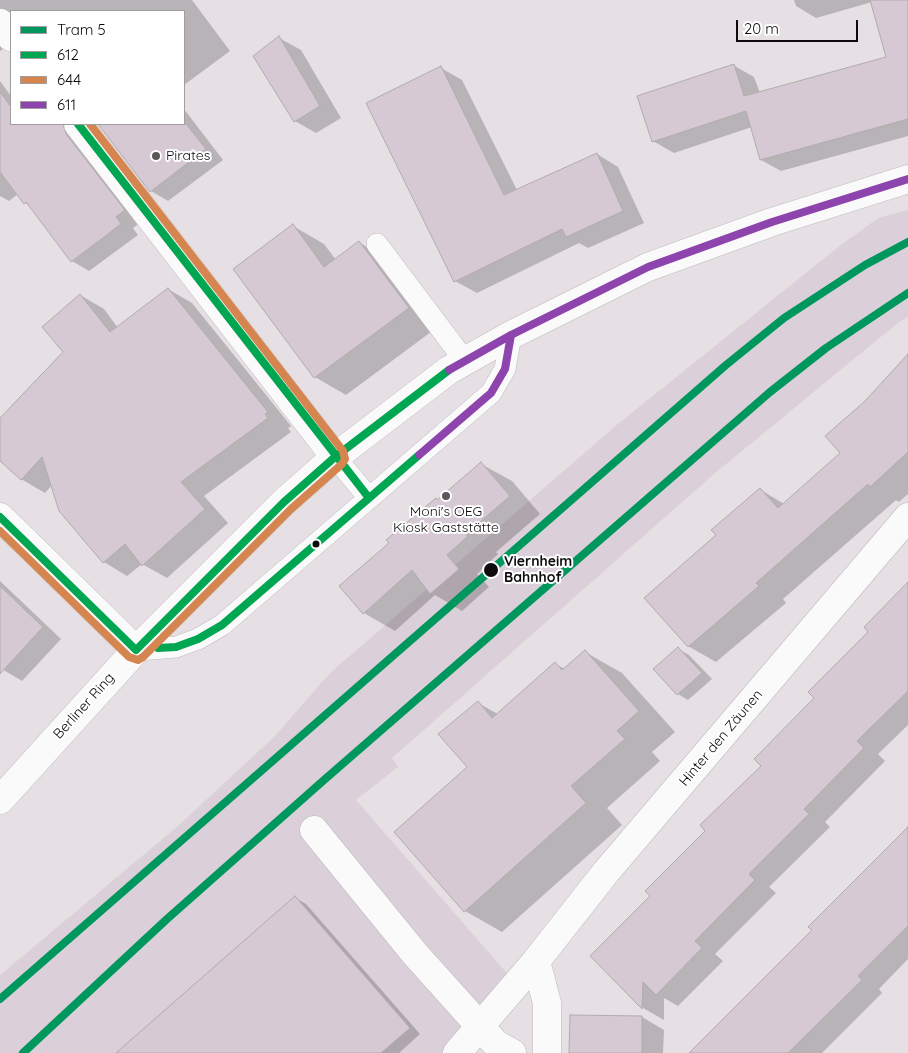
<!DOCTYPE html>
<meta charset="utf-8">
<style>
body{margin:0}
#map{position:relative;width:908px;height:1053px;overflow:hidden;background:#e6e0e5;font-family:Quicksand,sans-serif}
canvas{display:block}
.legend{position:absolute;left:10px;top:10px;width:175px;height:115px;box-sizing:border-box;background:#fff;border:1px solid #9f9d9e;margin:0;padding:6px 9px;list-style:none;font-size:15px;color:#0e0b0d}
.legend li{display:flex;align-items:center;gap:10px;height:25px}
.legend b{width:25px;border:1px solid #9f9d9e}
.scale{position:absolute;left:736px;top:20px;width:122px;height:22px;box-sizing:border-box;border:2px solid #0e0b0d;border-top:0;padding-left:6px;font-size:15px;line-height:18px;white-space:nowrap;color:#0e0b0d;-webkit-text-stroke:4px #fff;paint-order:stroke}
</style>
<div id="map">
<canvas width="908" height="1053"></canvas>
<ul class="legend">
<li><b style="height:6px;background:#00975f"></b>Tram 5</li>
<li><b style="height:6px;background:#00a651"></b>612</li>
<li><b style="height:6px;background:#d58550"></b>644</li>
<li><b style="height:6px;background:#8e44ad"></b>611</li>
</ul>
<div class="scale">20 m</div>
</div>
<script>
const context = document.querySelector('canvas').getContext('2d');
context.lineJoin = 'round';
function fill(path, color) {
  context.fillStyle = color;
  context.fill(path, 'evenodd');
}
function toPath(rows) {
  const path = new Path2D();
  for (const r of rows) {
    path.moveTo(r[0], r[1]);
    for (let i = 2; i < r.length; i += 2) path.lineTo(r[i], r[i + 1]);
  }
  return path;
}
function strokePath(path, color, width, dash) {
  context.strokeStyle = color;
  context.lineWidth = width;
  context.lineCap = dash ? 'butt' : 'round';
  context.setLineDash(dash || []);
  context.stroke(path);
}
function write(font, color, halo, rows, align = 'center') {
  context.font = font + ' Quicksand,sans-serif';
  context.lineWidth = 4;
  context.setLineDash([]);
  context.textBaseline = 'middle';
  context.strokeStyle = halo;
  context.fillStyle = color;
  for (const [text, x, y, turn = 0] of rows) {
    context.save();
    context.translate(x, y);
    context.rotate((+turn || 0) * Math.PI / 180);
    context.textAlign = isNaN(turn) ? turn : align;
    if (halo) context.strokeText(text, 0, 0);
    context.fillText(text, 0, 0);
    context.restore();
  }
}
const built = toPath([
 [908,210,908,317,899,322,714,474,408,744,392,758,398,767,356,800,525,994,476,1053,0,1053,0,975,178,826,274,737,330,673,619,423,837,248,878,218]
]);
const shadow = toPath([
 [0,0,192,0,230,51,184,85,184,11,11,11,7,46,0,51],
 [794,0,908,0,908,136,781,171,761,160,752,127,674,153,653,141,733,65,754,77,760,93,888,58,872,2,816,18,796,6],
 [279,38,301,50,341,118,316,133,295,121],
 [441,68,462,80,517,190,597,154,618,167,644,223,588,248,579,243,477,293,455,281],
 [0,81,11,96,11,124,33,124,34,125,37,124,84,124,142,221,133,228,138,235,89,271,72,261,30,206,25,203,18,194,9,201,0,196],
 [184,109,223,160,168,201,151,191,99,124,184,124],
 [293,226,324,244,336,260,360,243,390,261,439,326,346,395,315,377,235,269],
 [168,289,192,303,291,426,288,428,291,432,204,496,228,523,167,578,142,564,127,576,104,562,52,485,45,493,21,479,0,459,0,420,65,352,80,295,104,309,118,328],
 [908,361,908,494,899,502,896,500,783,599,786,603,716,662,688,646,718,535,761,490,784,504,842,453,866,402],
 [481,464,512,481,540,514,496,552,498,554,477,574,489,587,462,611,435,595,395,631,364,613,341,586,390,543,436,499,438,500],
 [0,581,61,639,22,681,0,668],
 [908,584,908,725,878,754,885,761,825,822,830,827,769,887,776,893,715,954,723,961,678,1006,664,998,664,1020,643,1008,591,956,652,896,762,766],
 [678,649,689,655,712,679,688,700,678,694],
 [585,652,622,673,675,732,652,752,660,761,607,808,622,825,502,932,465,911,468,767,478,703,498,714,555,664,565,669],
 [908,826,908,959,879,989,882,993,822,1053,715,1053,814,930],
 [295,898,306,904,420,1034,399,1053,118,1053],
 [642,1017,664,1030,663,1053,571,1053]
]);
const building = toPath([
 [870,0,908,0,908,119,760,160,746,111,652,142,637,96,734,64,744,96,886,57,870,0],
 [279,36,320,106,294,122,253,56,279,36],
 [441,66,504,195,597,153,623,211,566,237,562,229,454,282,366,103,441,66],
 [0,92,11,107,11,124,63,124,66,134,125,210,116,217,121,224,71,262,26,202,24,204,0,172,0,92],
 [98,124,186,124,206,149,150,192,98,124],
 [293,224,324,267,359,241,409,308,314,378,233,269,293,224],
 [168,288,268,412,265,414,268,418,181,482,205,509,142,566,125,544,103,563,59,511,42,457,21,480,0,461,0,418,63,352,42,327,80,294,110,332,168,288],
 [908,354,908,452,870,487,868,484,756,583,759,586,688,647,644,598,716,535,711,530,760,488,778,508,840,453,825,436,865,401,908,354],
 [481,462,510,496,466,534,468,536,447,555,459,569,430,594,412,570,363,614,339,586,389,543,386,540,436,498,437,500,481,462],
 [908,582,908,691,857,741,864,748,804,809,809,814,749,874,755,880,695,941,702,948,656,995,643,982,642,1009,590,956,650,896,645,891,705,831,700,825,761,766,754,759,814,698,808,692,868,632,864,627,908,582],
 [0,586,43,627,0,674,0,586],
 [678,647,702,673,677,695,653,669,678,647],
 [585,650,639,711,617,731,625,739,571,786,586,803,464,912,394,832,467,767,438,734,478,701,492,718,555,662,562,670,585,650],
 [908,827,908,926,858,976,862,980,788,1053,689,1053,812,930,808,927,908,827],
 [295,896,410,1028,381,1053,116,1053,295,896],
 [570,1015,642,1016,642,1053,569,1053,570,1015]
]);
const lane = toPath([
 [377,244,465,361],
 [335,457,369,498],
 [136,650,176,647,198,639,222,625,491,393,505,369,511,335]
]);
const street = toPath([
 [0,23,11,37],
 [78,124,335,457],
 [0,517,136,650],
 [0,800,136,650,284,502,335,457,449,370,511,335,648,267,772,222,908,179],
 [314,830,415,954,496,1044,512,1053],
 [536,961,547,1003,547,1053],
 [457,1053,536,961,606,872,908,517]
]);
const bus1 = toPath([
 [78,124,369,498],
 [0,517,136,650],
 [158,648,176,647,198,639,222,625,419,455],
 [136,650,284,502,335,457,449,370]
]);
const bus2 = toPath([
 [0,531,129,657,138,660,143,657,291,509,342,464,345,459,343,451,90,124]
]);
const bus3 = toPath([
 [449,370,511,335,648,267,772,222,908,179],
 [419,455,491,393,505,369,511,335]
]);
const tram1 = toPath([
 [0,999,726,365,784,318,865,265,908,242],
 [23,1053,167,919,324,780,770,392,826,348,908,293]
]);
const markers = [
 [156,156,5,"#5a5659"],
 [446,496,5,"#5a5659"],
 [316,544,4.5,"#0e0b0d"],
 [491,570,8,"#0e0b0d"]
];
const poiNames = [
 ["Pirates",166,156],
 ["Moni's OEG",446,512,"center"],
 ["Kiosk Gaststätte",446,528,"center"]
];
const stopNames = [
 ["Viernheim",504,562],
 ["Bahnhof",504,578]
];
const streetNames = [
 ["Berliner Ring",84,706,-48],
 ["Hinter den Zäunen",721,738,-50]
];
fill(built, '#dbd0d9');
fill(shadow, '#0003');
fill(building, '#d6c9d3');
strokePath(building, '#b0abaf', 1);
strokePath(lane, '#bebabd', 22);
strokePath(street, '#bebabd', 29);
strokePath(lane, '#fbfafb', 21);
strokePath(street, '#fbfafb', 28);
strokePath(bus1, '#00a651', 8);
strokePath(bus2, '#d58550', 8);
strokePath(bus3, '#8e44ad', 8);
strokePath(tram1, '#00975f', 8);
for (const [x, y, r, color] of markers) {
  const dot = new Path2D();
  dot.arc(x, y, r, 0, 2 * Math.PI);
  context.fillStyle = color;
  context.fill(dot);
  strokePath(dot, '#fff', 2);
}
write('14px', '#0e0b0d', '#fff', poiNames, 'left');
write('bold 14px', '#0e0b0d', '#fff', stopNames, 'left');
write('14px', '#0e0b0d', '#fff', streetNames);
</script>
